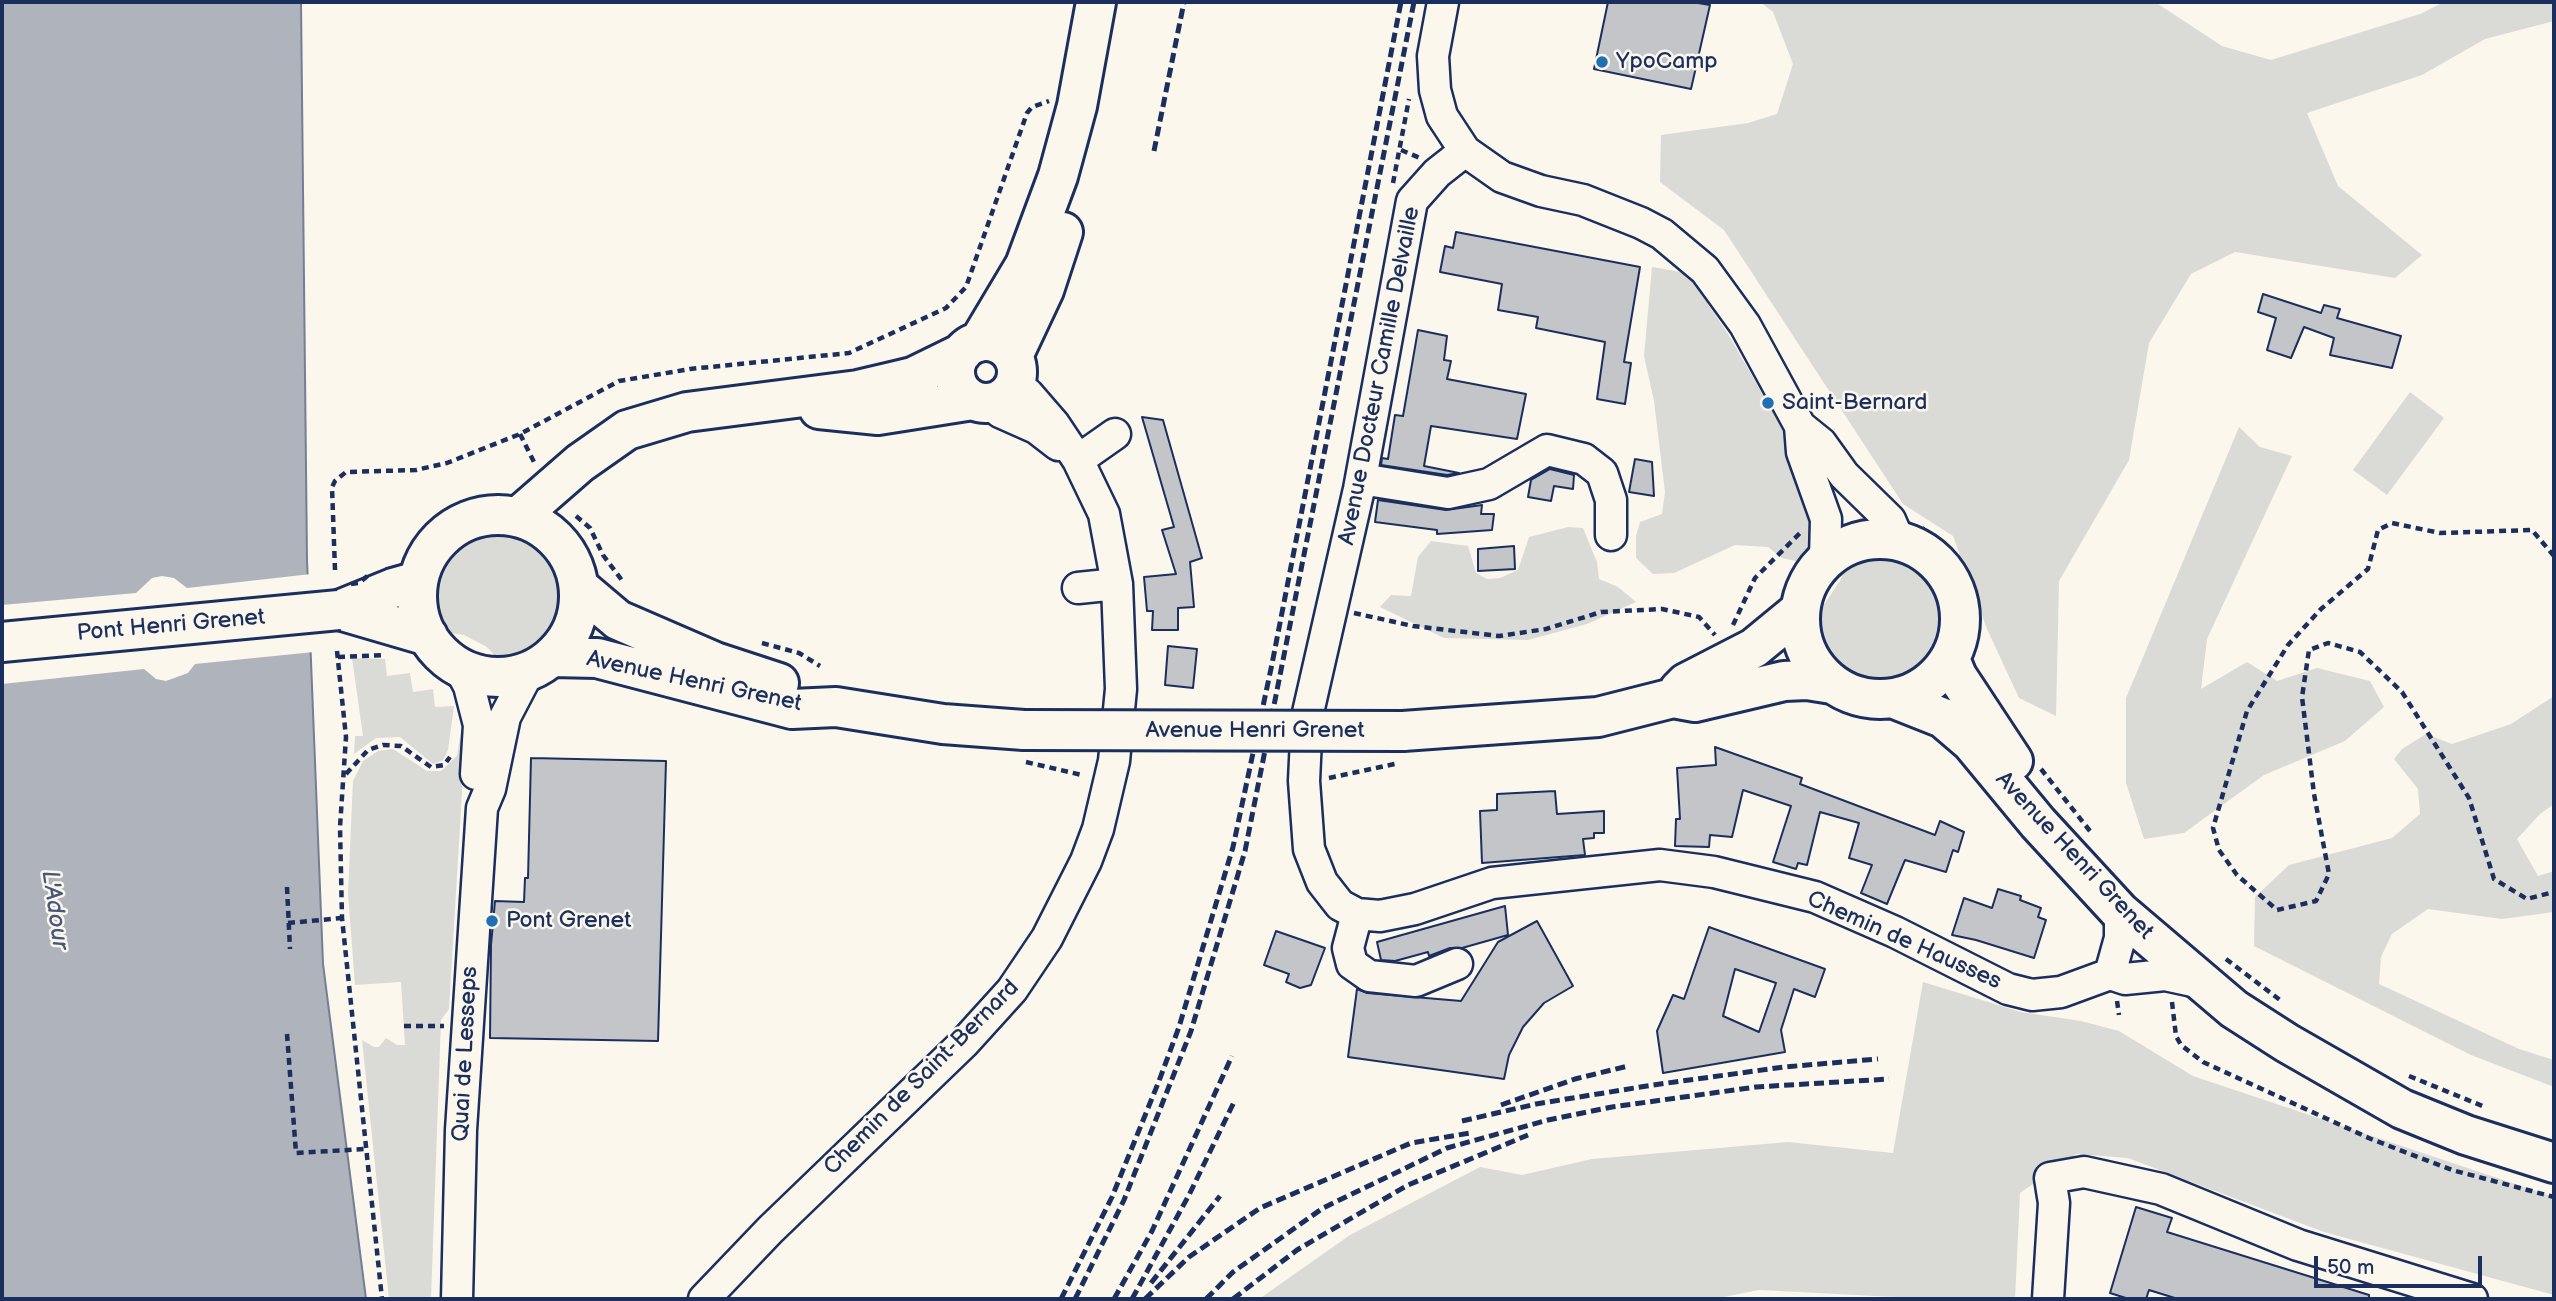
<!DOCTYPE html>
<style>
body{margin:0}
#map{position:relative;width:2556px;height:1301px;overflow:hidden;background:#fbf7ec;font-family:"Balsamiq Sans",sans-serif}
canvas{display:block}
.frame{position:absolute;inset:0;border:4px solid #1b2f5e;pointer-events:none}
.scale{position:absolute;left:2314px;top:1256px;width:168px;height:32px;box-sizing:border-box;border:4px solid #1b2f5e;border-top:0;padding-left:9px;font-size:21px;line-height:24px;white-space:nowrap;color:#1b2f5e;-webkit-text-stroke:5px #fbf7ec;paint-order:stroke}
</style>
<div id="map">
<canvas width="2556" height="1301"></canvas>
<div class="frame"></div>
<div class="scale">50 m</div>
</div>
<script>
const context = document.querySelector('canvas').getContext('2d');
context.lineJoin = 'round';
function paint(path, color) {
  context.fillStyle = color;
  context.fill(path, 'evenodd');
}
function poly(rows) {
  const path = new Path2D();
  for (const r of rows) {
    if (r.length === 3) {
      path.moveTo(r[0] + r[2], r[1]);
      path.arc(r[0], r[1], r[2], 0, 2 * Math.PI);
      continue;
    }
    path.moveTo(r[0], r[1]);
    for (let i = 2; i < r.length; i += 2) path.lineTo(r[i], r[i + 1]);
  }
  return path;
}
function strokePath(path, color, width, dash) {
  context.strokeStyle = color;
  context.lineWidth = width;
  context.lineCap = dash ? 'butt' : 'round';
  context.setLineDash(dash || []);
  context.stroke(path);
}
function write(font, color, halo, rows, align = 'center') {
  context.font = font + ' "Balsamiq Sans",sans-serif';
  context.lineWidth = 5;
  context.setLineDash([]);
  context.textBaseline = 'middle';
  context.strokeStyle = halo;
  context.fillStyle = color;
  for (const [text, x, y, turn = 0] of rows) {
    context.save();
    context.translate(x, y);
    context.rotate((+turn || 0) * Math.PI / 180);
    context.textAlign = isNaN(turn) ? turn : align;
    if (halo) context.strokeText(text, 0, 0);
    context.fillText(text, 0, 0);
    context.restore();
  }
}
const green = poly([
 [1760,2,2155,2,2222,46,2271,60,2420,14,2444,2,2554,2,2554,21,2485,39,2422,75,2307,113,2338,186,2422,255,2395,278,2235,252,2191,274,2149,343,2129,460,2059,581,2056,716,2019,698,1987,629,1953,536,1903,504,1724,230,1660,182,1661,135,1748,123,1777,114,1793,64,1773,12],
 [1652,267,1687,273,1728,334,1792,445,1816,513,1814,552,1804,563,1782,558,1768,547,1735,545,1674,573,1653,574,1636,558,1636,536,1640,522,1662,514,1665,492,1654,401,1644,356],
 [2410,392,2444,418,2387,495,2353,470],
 [2239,427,2260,447,2292,456,2207,639,2201,689,2247,662,2277,681,2317,668,2370,681,2384,707,2345,741,2264,775,2184,833,2144,839,2126,783,2126,698],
 [1568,527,1583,528,1597,562,1599,579,1618,587,1636,602,1587,624,1528,640,1444,638,1380,607,1391,595,1411,596,1418,557,1431,541,1468,546,1476,573,1487,579,1500,578,1518,570,1529,537],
 [501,531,520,535,537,545,551,560,559,579,561,598,556,620,544,639,526,652,498,659,487,647,464,635,445,632,436,614,433,591,438,572,447,555,462,541,480,533],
 [1890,552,1910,558,1927,571,1940,588,1947,610,1945,632,1938,652,1924,667,1906,679,1884,684,1864,681,1844,672,1828,656,1819,636,1816,617,1841,579,1844,563,1868,553],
 [352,658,385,659,387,676,410,673,413,692,433,689,435,707,454,706,448,750,443,760,433,764,400,737,376,738,354,754,355,736,363,736],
 [2554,696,2554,804,2540,814,2517,839,2538,876,2554,871,2554,912,2502,919,2428,909,2392,934,2381,957,2379,984,2519,1049,2554,1060,2554,1087,2471,1055,2254,946,2255,897,2289,865,2392,838,2420,814,2418,789,2394,759,2402,749,2426,734,2452,744,2511,724],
 [461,731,464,759,449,1009,441,1020,431,1299,389,1299,362,1040,374,1047,379,1047,386,1038,397,1045,405,1045,401,982,355,985,348,893,353,781,363,761,378,751,393,749,427,771,441,771,457,756],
 [1923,982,2021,1012,2081,1021,2119,1031,2193,1076,2554,1197,2554,1295,2324,1232,2128,1158,2076,1154,2020,1193,2015,1299,1933,1299,1759,1290,1714,1299,1259,1299,1350,1235,1480,1167,1522,1175,1592,1159,1788,1142,1893,1153]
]);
const water = poly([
 [2,2,301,2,307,560,323,964,366,1299,2,1299,2,2]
]);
const pier = poly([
 [311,574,314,652,195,664,188,673,166,681,156,679,144,669,2,684,2,605,136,593,152,578,162,576,174,578,187,588]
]);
const building = poly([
 [1608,2,1692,2,1710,5,1691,89,1594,69,1608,2],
 [1456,232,1640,267,1624,362,1631,363,1625,404,1597,399,1605,342,1536,328,1538,317,1498,310,1502,284,1440,272,1445,246,1453,248,1456,232],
 [2263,294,2321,313,2324,305,2340,309,2337,318,2401,336,2392,368,2330,355,2334,338,2304,327,2291,358,2267,350,2276,318,2258,312,2263,294],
 [1418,330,1447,336,1444,360,1451,361,1447,379,1526,394,1517,439,1431,426,1424,466,1459,473,1447,475,1381,465,1382,458,1388,459,1395,415,1403,416,1418,330],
 [1142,417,1163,420,1202,558,1190,562,1194,607,1178,608,1178,630,1152,630,1153,611,1147,611,1144,577,1176,574,1162,530,1174,527,1142,417],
 [1635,459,1652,462,1654,496,1629,492,1635,459],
 [1550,469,1574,475,1573,489,1554,486,1551,501,1528,497,1531,480,1550,469],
 [1378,500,1446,510,1482,505,1481,514,1494,514,1492,530,1437,534,1437,530,1375,522,1378,500],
 [1514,546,1515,569,1478,571,1478,549,1514,546],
 [1168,646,1197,649,1193,688,1165,685,1168,646],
 [1715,747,1802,778,1800,784,1935,835,1940,821,1964,832,1958,852,1953,850,1946,872,1905,860,1887,904,1861,893,1872,865,1849,858,1859,823,1820,812,1807,865,1798,863,1796,869,1773,862,1791,806,1743,790,1732,837,1710,835,1709,847,1675,846,1676,819,1680,819,1677,768,1716,765,1715,747],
 [531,758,666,761,658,1041,490,1038,491,945,495,901,524,902,525,878,528,878,531,758],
 [1555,791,1557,814,1604,811,1604,833,1594,833,1594,838,1583,839,1585,855,1482,863,1480,811,1497,810,1497,794,1555,791],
 [1998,889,2021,896,2020,900,2041,908,2038,917,2046,920,2034,958,1976,940,1952,935,1964,898,1992,908,1998,889],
 [1505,906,1508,935,1462,948,1450,948,1429,956,1428,952,1395,961,1381,960,1377,942,1505,906],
 [1537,921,1573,986,1544,1003,1523,1027,1509,1055,1504,1079,1348,1057,1357,989,1367,993,1461,1001,1498,942,1537,921],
 [1709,927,1825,969,1815,997,1794,989,1781,1030,1785,1052,1663,1073,1657,1031,1673,995,1684,999,1709,927],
 [1735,969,1776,983,1759,1032,1723,1016,1735,969],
 [1276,931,1325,948,1311,985,1300,988,1286,982,1289,974,1264,965,1276,931],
 [2136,1207,2172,1218,2167,1232,2369,1295,2369,1299,2178,1299,2149,1290,2146,1299,2129,1299,2110,1293,2136,1207]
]);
const path = poly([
 [1401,150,1420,158],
 [1393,183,1409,99],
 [520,434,535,464],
 [576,516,590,528,603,555,624,583],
 [1922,528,1954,555,1968,579,1975,603,1971,639],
 [2554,556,2532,530,2440,533,2392,523,2378,530,2368,569,2321,609,2288,645,2247,711,2213,828,2219,850,2237,875,2277,910,2316,901,2329,874,2314,794,2302,697,2309,650,2328,643,2360,652,2402,692,2469,798,2494,879,2527,899,2554,892],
 [335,570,332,487,335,481,346,472,416,470,447,463,520,434,619,381,690,369,849,353,946,308,966,287,1027,113,1032,107,1049,101],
 [1354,613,1413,626,1499,636,1546,629,1601,612,1662,609,1699,617,1715,635],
 [1733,625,1755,578,1801,532],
 [762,643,799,653,820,666],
 [337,651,346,737,340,827,342,918,382,1299],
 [338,657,384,655],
 [1026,762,1082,775],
 [2041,769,2090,831],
 [346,774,368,750,383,745,401,746,431,767,444,765,450,757],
 [1329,778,1399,763],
 [287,887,290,949],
 [288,923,342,918],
 [2226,959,2280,1000],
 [2117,1001,2119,1015],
 [2172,1002,2176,1036,2181,1045,2203,1062,2371,1139,2452,1170,2554,1197],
 [404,1026,444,1026],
 [287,1034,296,1153,365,1149],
 [2409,1076,2485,1107]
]);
const minor = poly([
 [1443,2,1433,56,1435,90,1442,116,1465,151,1502,177,1541,191,1583,200,1641,223,1662,234,1705,270,1745,325,1800,426,1821,443,1844,475,1890,520,1899,541],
 [1465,151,1437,173,1412,201,1359,489,1307,717,1304,781,1309,849,1322,882,1340,905,1357,914,1380,916,1415,909,1492,883,1660,865,1714,872,1815,897,1895,932,2008,989,2032,995,2061,992,2110,974,2125,979,2165,975,2202,983],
 [989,403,1000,412,1036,428,1058,445],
 [1800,426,1802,452,1826,519,1825,559],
 [1078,460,1115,434],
 [1361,479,1448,493,1489,484,1547,450,1584,459,1602,473,1611,500,1611,535],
 [1078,588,1117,584],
 [459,667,469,686,479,725,476,774],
 [1357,914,1348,948,1352,964,1369,976,1416,981,1457,964],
 [2110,974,2120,938,2120,912],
 [457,1299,461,1130,482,808,490,789,505,717,529,671],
 [704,1299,770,1230,964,1043,1012,990,1047,938,1086,861,1098,829,1114,761,1121,689,1117,584,1104,514,1078,460,1054,424,1028,394,1015,384],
 [2048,1299,2054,1203,2050,1178,2084,1172,2161,1189,2298,1245,2472,1299]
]);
const major = poly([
 [986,372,31],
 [979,342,1025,265,1058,176,1077,106,1096,2],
 [1013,356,1044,290,1063,232],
 [819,409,878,415,973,400],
 [498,596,81],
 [518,517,580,463,627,430,687,412,858,390,892,382,913,377,962,353],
 [1880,619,80],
 [579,587,618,620,715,662,779,683],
 [339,610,428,636],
 [339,610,393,588,418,581],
 [552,657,597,658,792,709,836,707,943,724,1024,730],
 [1950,659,1957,676,2013,761],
 [1679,690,1686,683,1754,648,1799,611],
 [1895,699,1943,718,1971,742,2038,823,2120,912,2234,1009,2287,1043,2402,1109,2466,1135,2554,1163],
 [1403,731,1598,717,1673,698,1695,702,1784,681,1807,680,1832,684]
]);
const rail = poly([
 [1154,151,1184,2],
 [1501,1105,1575,1079,1628,1066],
 [1462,1121,1536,1104,1653,1085,1784,1067,1878,1059],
 [1151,1283,1220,1196],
 [1061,1299,1112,1197,1159,1081,1179,1027,1233,847,1272,664,1401,2],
 [1075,1299,1124,1200,1191,1031,1245,851,1414,2],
 [1114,1299,1152,1231,1232,1056],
 [1132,1299,1189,1195,1235,1100],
 [1145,1299,1189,1257,1260,1208,1411,1143,1470,1133],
 [1206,1299,1233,1272,1323,1208,1447,1148,1548,1120,1612,1107,1756,1087,1889,1079],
 [1233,1299,1297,1250,1408,1185,1528,1135]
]);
const pathBridge = poly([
 [351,584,359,583,371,573]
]);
const majorBridge = poly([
 [2,642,339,610],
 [1024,730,1403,731]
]);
const markers = [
 [1602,62,7,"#1f6fb2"],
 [1768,403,7,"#1f6fb2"],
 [492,921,7,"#1f6fb2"]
];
const poiNames = [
 ["YpoCamp",1616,62],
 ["Saint-Bernard",1782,403],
 ["Pont Grenet",506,921]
];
const streetNames = [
 ["Avenue Docteur Camille Delvaille",1380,376,-79],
 ["Pont Henri Grenet",171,626,-5],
 ["Avenue Henri Grenet",694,682,12],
 ["Avenue Henri Grenet",1255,731],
 ["Avenue Henri Grenet",2074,856,47],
 ["Chemin de Hausses",1904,941,24],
 ["Quai de Lesseps",466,1054,-87],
 ["Chemin de Saint-Bernard",922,1078,-45]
];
const waterNames = [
 ["L'Adour",54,910,82]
];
paint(green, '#dadad7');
paint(water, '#afb3bb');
strokePath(water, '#747e96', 2);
paint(pier, '#fbf7ec');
paint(building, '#c3c5c9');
strokePath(building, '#1b2f5e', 2);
strokePath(minor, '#1b2f5e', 35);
strokePath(major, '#1b2f5e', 44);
strokePath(path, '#1b2f5e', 4.5, [7, 5]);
strokePath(minor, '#fbf7ec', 30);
strokePath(major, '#fbf7ec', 38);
strokePath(rail, '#1b2f5e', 5, [10, 5]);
strokePath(majorBridge, '#1b2f5e', 44, []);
strokePath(pathBridge, '#1b2f5e', 4.5, [7, 5]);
strokePath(majorBridge, '#fbf7ec', 38);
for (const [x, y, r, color] of markers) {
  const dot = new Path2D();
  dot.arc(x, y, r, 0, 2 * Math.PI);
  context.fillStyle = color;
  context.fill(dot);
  strokePath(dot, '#fbf7ec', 2.5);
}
write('23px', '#1b2f5e', '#fbf7ec', poiNames, 'left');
write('23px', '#1b2f5e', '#fbf7ec', streetNames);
write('italic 24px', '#47577a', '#fbf7ec', waterNames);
</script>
